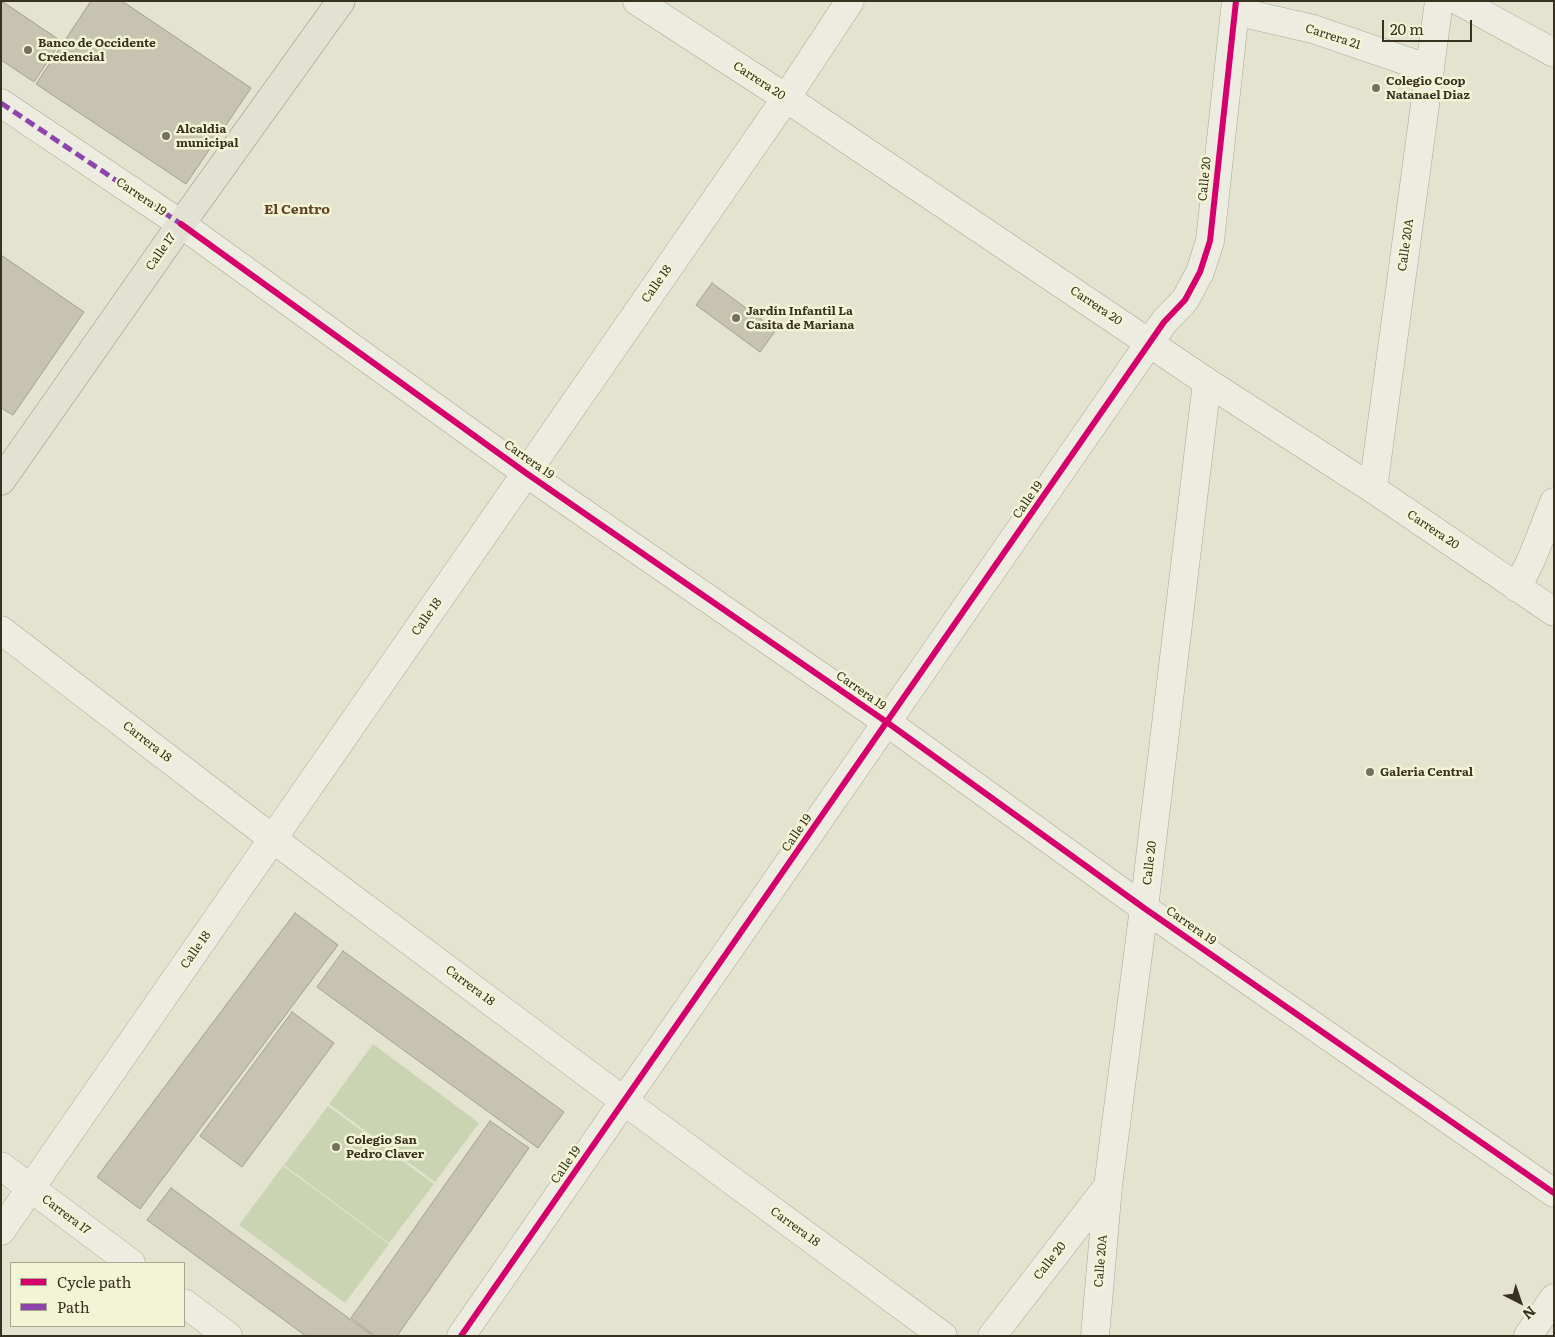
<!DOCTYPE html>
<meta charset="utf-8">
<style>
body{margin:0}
#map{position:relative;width:1555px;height:1337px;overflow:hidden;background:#e3e3cf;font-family:Literata,serif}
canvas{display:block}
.frame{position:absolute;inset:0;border:2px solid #373220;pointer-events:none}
.legend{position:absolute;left:10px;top:1262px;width:175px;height:65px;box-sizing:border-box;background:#f3f3d6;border:1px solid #a8a68d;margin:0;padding:6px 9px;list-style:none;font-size:15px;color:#373220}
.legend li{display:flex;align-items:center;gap:10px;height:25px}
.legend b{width:25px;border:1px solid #a8a68d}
.north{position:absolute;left:1495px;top:1277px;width:50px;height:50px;-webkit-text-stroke:4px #f3f3d6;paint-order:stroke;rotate:139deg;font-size:14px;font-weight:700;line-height:20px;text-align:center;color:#373220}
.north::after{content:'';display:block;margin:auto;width:18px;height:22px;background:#373220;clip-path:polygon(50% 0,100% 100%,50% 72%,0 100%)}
.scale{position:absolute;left:1382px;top:20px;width:90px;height:22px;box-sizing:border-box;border:2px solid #373220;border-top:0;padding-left:6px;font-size:15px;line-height:18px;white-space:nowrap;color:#373220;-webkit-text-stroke:4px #f3f3d6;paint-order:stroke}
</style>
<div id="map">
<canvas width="1555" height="1337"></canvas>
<div class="frame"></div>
<ul class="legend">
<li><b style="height:6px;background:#d6006c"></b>Cycle path</li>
<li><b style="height:6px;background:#8e44ad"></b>Path</li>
</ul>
<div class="north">N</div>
<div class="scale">20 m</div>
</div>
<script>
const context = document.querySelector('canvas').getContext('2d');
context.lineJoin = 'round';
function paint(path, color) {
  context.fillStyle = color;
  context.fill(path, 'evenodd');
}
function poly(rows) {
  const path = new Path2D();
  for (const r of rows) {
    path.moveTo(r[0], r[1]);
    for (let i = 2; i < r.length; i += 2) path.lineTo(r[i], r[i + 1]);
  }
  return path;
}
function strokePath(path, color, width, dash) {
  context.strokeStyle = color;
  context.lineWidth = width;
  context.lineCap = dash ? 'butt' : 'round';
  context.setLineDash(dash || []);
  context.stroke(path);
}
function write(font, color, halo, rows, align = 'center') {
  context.font = font + ' Literata,serif';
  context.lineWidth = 5;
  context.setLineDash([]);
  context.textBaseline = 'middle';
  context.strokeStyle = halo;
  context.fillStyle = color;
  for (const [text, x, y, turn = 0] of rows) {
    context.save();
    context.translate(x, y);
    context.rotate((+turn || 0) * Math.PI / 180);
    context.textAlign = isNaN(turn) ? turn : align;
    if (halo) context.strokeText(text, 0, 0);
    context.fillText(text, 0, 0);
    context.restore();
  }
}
const green = poly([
 [373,1044,479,1123,435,1182,329,1104],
 [328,1106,434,1184,389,1243,284,1165],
 [283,1166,389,1244,345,1303,239,1225]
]);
const building = poly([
 [91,1,122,1,251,88,186,184,36,84,91,1],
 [3,2,61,41,34,82,1,60,1,5,3,2],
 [1,255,84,312,13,415,1,408,1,255],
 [712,283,776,330,760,352,696,305,712,283],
 [295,913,338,945,140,1209,97,1177,295,913],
 [343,951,564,1112,538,1148,317,987,343,951],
 [292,1012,334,1043,242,1167,200,1136,292,1012],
 [490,1121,529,1148,397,1336,375,1336,351,1318,490,1121],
 [171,1188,373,1336,306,1336,147,1220,171,1188]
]);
const minor = poly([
 [637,1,786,98,1207,382,1373,489,1554,612],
 [1459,1,1554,53],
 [1235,11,1313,29,1430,69],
 [1,103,181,224,526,473,888,723,1144,908,1554,1193],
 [1373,489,1439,1],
 [1517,588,1532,558,1554,502],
 [1,630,273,839,624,1101,943,1336],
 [1,1166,131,1263],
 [1,1231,786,98,850,1],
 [184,1303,228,1336],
 [461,1336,1164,322,1185,300,1200,272,1210,241,1236,1],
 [992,1336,1108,1186],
 [1095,1336,1108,1186,1144,908,1207,382],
 [1528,1336,1554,1298]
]);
const major = poly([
 [1,481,181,224,341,1]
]);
const quiet = poly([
 [1,103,181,224]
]);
const cycleway = poly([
 [181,224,526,473,888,723,1144,908,1554,1193],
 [461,1336,1164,322,1185,300,1200,272,1210,241,1236,1]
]);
const markers = [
 [28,50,5,"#73705d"],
 [1376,88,5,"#73705d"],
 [166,136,5,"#73705d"],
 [736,318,5,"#73705d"],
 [1370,772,5,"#73705d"],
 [336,1147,5,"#73705d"]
];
const streetNames = [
 ["Carrera 21",1333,37,18],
 ["Carrera 20",759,81,33],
 ["Calle 20",1205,179,-84],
 ["Carrera 19",141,197,34],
 ["Calle 20A",1406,245,-82],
 ["Calle 17",161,252,-55],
 ["Calle 18",657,284,-55],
 ["Carrera 20",1096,306,34],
 ["Carrera 19",529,460,35],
 ["Calle 19",1028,500,-55],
 ["Carrera 20",1433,530,34],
 ["Calle 18",427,617,-55],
 ["Carrera 19",861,691,35],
 ["Carrera 18",147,742,38],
 ["Calle 19",797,833,-55],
 ["Calle 20",1150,863,-83],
 ["Carrera 19",1191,926,35],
 ["Calle 18",196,950,-55],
 ["Carrera 18",470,986,37],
 ["Calle 19",566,1165,-55],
 ["Carrera 17",66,1215,37],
 ["Carrera 18",795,1227,36],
 ["Calle 20",1050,1261,-52],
 ["Calle 20A",1101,1261,-85]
];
const poiNames = [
 ["Banco de Occidente",38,43],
 ["Credencial",38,57],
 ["Colegio Coop",1386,81],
 ["Natanael Diaz",1386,95],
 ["Alcaldia",176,129],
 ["municipal",176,143],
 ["Jardín Infantil La",746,311],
 ["Casita de Mariana",746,325],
 ["Galeria Central",1380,772],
 ["Colegio San",346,1140],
 ["Pedro Claver",346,1154]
];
const neighbourhoodNames = [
 ["El Centro",297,210]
];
paint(green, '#cad4b3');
paint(building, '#c6c3b0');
strokePath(building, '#a39f8f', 1);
strokePath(minor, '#a8a798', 29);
strokePath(major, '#8e8c7f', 29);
strokePath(minor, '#ecece0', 28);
strokePath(major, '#e2e2d2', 28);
strokePath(quiet, '#8e44ad', 5, [10, 5]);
strokePath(cycleway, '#d6006c', 6);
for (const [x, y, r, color] of markers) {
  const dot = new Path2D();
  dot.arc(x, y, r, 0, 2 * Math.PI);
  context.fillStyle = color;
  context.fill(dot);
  strokePath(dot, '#f3f3d6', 2);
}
write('12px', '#373220', '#f3f3d6', streetNames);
write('bold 12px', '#373220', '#f3f3d6', poiNames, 'left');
write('bold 14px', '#604223', '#f3f3d6', neighbourhoodNames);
</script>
